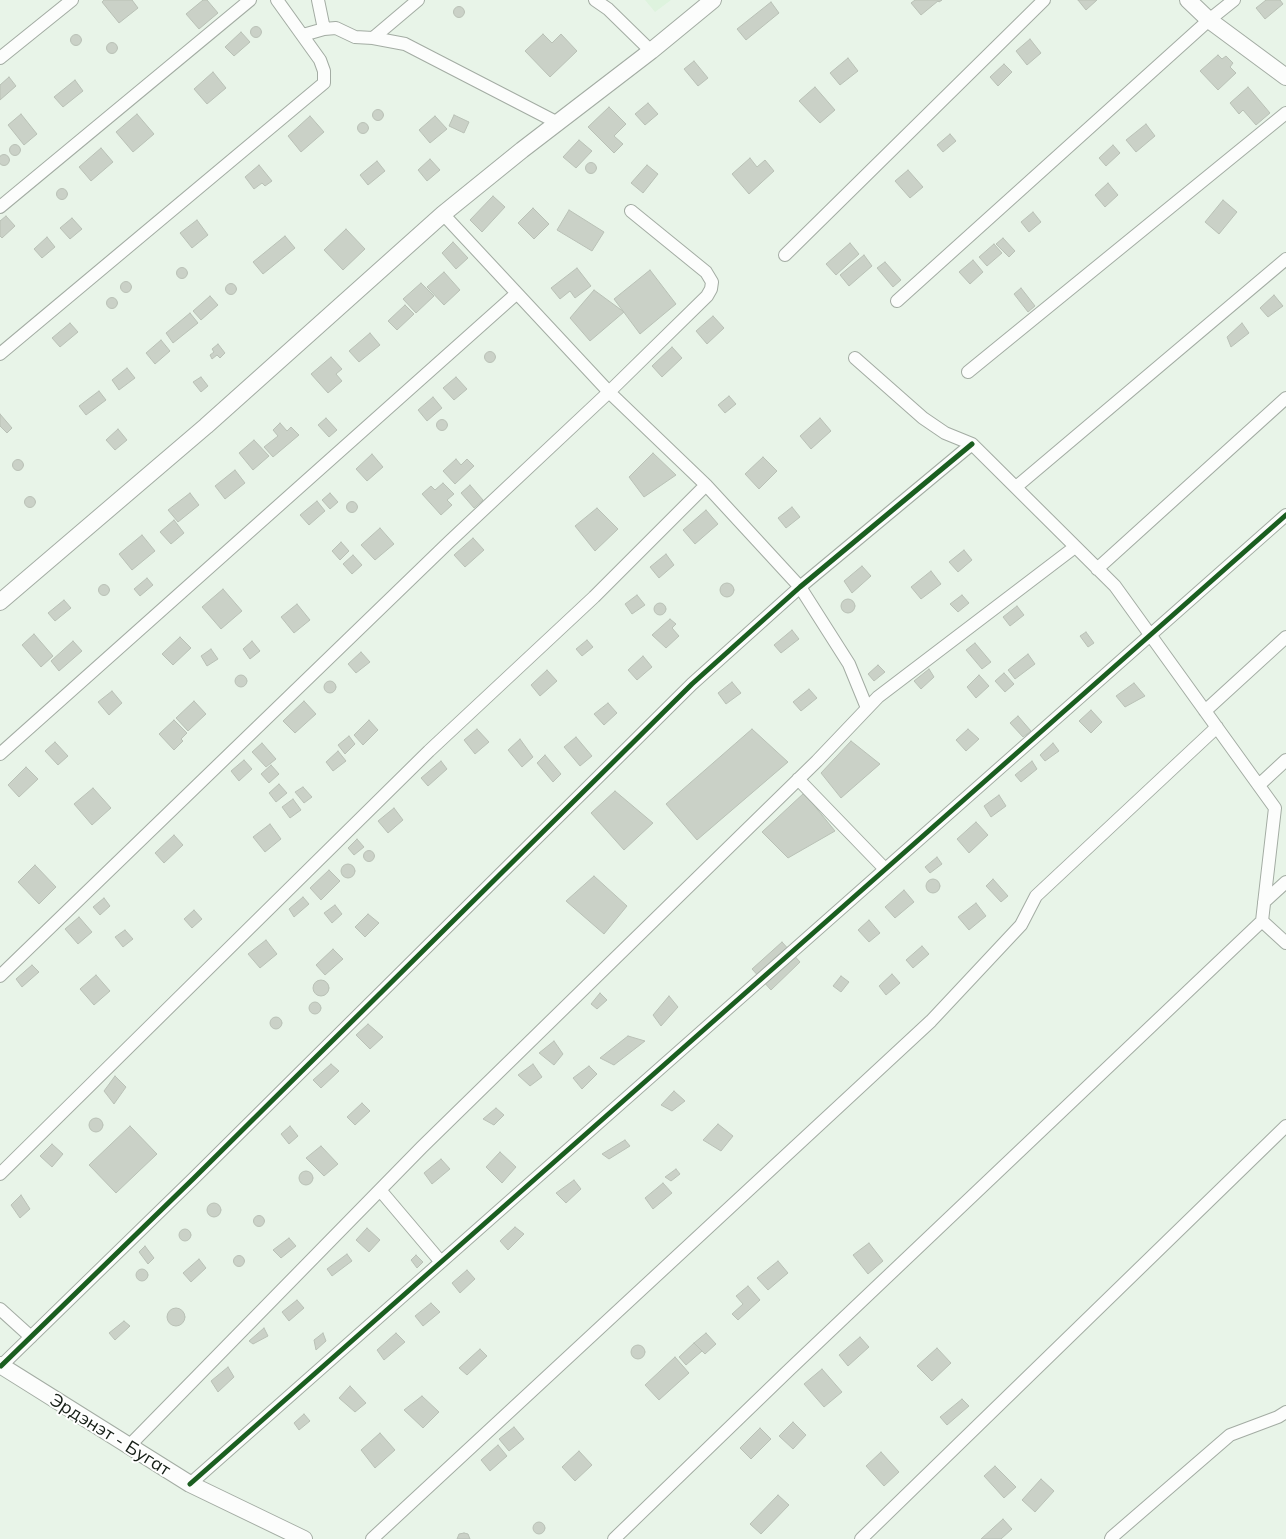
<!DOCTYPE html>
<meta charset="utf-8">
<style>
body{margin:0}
canvas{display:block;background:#e8f4e8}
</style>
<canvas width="1286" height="1539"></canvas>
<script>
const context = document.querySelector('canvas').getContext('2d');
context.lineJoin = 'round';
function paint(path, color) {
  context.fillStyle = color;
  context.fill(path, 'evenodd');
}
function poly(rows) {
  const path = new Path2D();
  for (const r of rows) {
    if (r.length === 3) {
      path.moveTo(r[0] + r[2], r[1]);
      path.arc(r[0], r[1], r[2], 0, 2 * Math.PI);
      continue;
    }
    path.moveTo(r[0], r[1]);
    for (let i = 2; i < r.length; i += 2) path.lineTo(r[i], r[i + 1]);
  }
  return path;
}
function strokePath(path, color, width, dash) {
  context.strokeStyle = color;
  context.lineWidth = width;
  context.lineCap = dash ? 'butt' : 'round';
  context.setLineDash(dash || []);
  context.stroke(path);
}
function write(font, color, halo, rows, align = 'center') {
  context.font = font + ' Mulish,sans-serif';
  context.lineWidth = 4;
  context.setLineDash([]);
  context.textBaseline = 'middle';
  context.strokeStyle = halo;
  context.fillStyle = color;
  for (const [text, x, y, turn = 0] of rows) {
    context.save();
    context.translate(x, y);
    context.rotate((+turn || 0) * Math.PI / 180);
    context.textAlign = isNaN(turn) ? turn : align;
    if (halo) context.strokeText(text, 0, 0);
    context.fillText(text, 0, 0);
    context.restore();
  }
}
const built = poly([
 [645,0,671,0,655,12]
]);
const building = poly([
 [104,0,132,0,138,8,119,23,102,2,104,0],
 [203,0,207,0,218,13,199,29,186,14,203,0],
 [915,0,942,0,939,2,938,1,921,15,911,3,915,0],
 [1078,0,1097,0,1086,10,1078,0],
 [1266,0,1280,0,1283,4,1265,19,1256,8,1266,0],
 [771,2,779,13,746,40,737,29,771,2],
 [459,12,5.5],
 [256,32,5.5],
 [241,32,250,42,234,56,225,47,241,32],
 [543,34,552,43,561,34,577,51,550,77,525,51,543,34],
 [76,40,5.5],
 [1030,39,1041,53,1027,65,1016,51,1030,39],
 [112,48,5.5],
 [1218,55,1222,59,1226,56,1233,63,1230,67,1236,73,1218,90,1200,71,1218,55],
 [848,58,858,71,840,85,830,73,848,58],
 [694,61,708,78,698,86,684,69,694,61],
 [1004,64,1012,72,998,86,990,77,1004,64],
 [213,72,226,88,207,104,194,89,213,72],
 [9,77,16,86,0,100,0,85,9,77],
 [75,80,83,91,63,107,54,97,75,80],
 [815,87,835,110,820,123,799,101,815,87],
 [1248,87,1270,113,1256,125,1243,110,1239,114,1230,103,1248,87],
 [648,103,658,114,645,125,635,114,648,103],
 [609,107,626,124,614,136,623,144,614,153,588,127,609,107],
 [378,115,5.5],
 [21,114,37,134,24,145,8,125,21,114],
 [137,114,154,134,133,152,116,132,137,114],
 [454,115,469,122,464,133,449,126,454,115],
 [310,116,324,132,301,152,288,136,310,116],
 [435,116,447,129,430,143,419,130,435,116],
 [363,128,5.5],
 [1146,124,1155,136,1136,152,1126,140,1146,124],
 [950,134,956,141,943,152,937,145,950,134],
 [579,140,592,151,576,168,563,157,579,140],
 [15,150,5.5],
 [1113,145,1120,153,1106,166,1099,158,1113,145],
 [101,148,113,162,91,181,79,167,101,148],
 [4,160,5.5],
 [750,158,757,167,765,160,774,171,749,194,732,174,750,158],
 [430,159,440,170,427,181,418,170,430,159],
 [377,161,385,171,368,185,360,175,377,161],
 [591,168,5.5],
 [259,165,272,181,265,186,262,183,254,189,245,177,259,165],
 [647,165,658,174,643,193,631,183,647,165],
 [908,170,923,187,910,198,895,181,908,170],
 [1108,183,1118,195,1105,207,1095,195,1108,183],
 [62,194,5.5],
 [493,196,505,207,482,232,470,220,493,196],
 [1223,200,1237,212,1219,234,1205,222,1223,200],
 [533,208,549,224,534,239,518,223,533,208],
 [569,210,604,232,592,251,557,230,569,210],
 [1033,212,1041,222,1029,232,1021,222,1033,212],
 [6,216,15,226,2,238,0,236,0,221,6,216],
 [72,218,82,229,70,239,60,228,72,218],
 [197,220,208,235,192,248,180,233,197,220],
 [346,229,365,249,343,270,324,250,346,229],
 [285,236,295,248,263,274,253,262,285,236],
 [47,237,55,247,42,258,34,249,47,237],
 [1003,238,1015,251,1009,257,996,244,1003,238],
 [453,242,468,258,456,269,442,253,453,242],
 [850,243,859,254,836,275,826,264,850,243],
 [994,244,1002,253,987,266,979,257,994,244],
 [864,255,872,266,849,286,840,275,864,255],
 [973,260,983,272,970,284,959,272,973,260],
 [885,262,901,280,893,287,877,268,885,262],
 [182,273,5.5],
 [577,268,591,286,575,298,570,291,560,299,551,288,577,268],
 [650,270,676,304,640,334,614,299,650,270],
 [444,272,460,290,444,305,427,287,444,272],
 [126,287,5.5],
 [421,283,434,296,416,313,403,299,421,283],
 [231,289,5.5],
 [1021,288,1035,306,1028,312,1014,294,1021,288],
 [594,290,624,312,590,341,570,318,594,290],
 [1274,295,1283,306,1268,317,1260,308,1274,295],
 [210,296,218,305,201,320,193,311,210,296],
 [112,303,5.5],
 [405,305,414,314,397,330,388,321,405,305],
 [190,313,198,323,173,343,166,333,190,313],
 [713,316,724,328,707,344,696,331,713,316],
 [70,323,78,332,60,347,52,338,70,323],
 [1242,323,1249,333,1231,347,1227,337,1242,323],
 [370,333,380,345,359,362,349,351,370,333],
 [161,340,170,351,155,364,146,353,161,340],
 [218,344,225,353,220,358,217,355,212,359,210,355,214,352,212,349,218,344],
 [672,347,682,358,662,377,652,366,672,347],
 [490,357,5.5],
 [331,357,342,369,336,374,342,381,328,393,311,374,331,357],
 [127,368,135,378,119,390,112,380,127,368],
 [201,377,208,386,201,392,193,382,201,377],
 [456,377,467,389,454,400,443,388,456,377],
 [99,391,106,400,86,415,79,406,99,391],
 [729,396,736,404,725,413,718,405,729,396],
 [433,397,442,408,427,421,418,410,433,397],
 [0,414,12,428,7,433,0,426,0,414],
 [326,418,337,430,329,437,318,425,326,418],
 [820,418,831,431,811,449,800,436,820,418],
 [442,425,5.5],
 [280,423,287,431,291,427,299,435,273,457,264,447,278,436,273,430,280,423],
 [118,429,127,440,115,450,106,440,118,429],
 [254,440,269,456,253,470,239,453,254,440],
 [653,453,676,475,644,497,629,477,653,453],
 [372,454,383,467,367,481,356,469,372,454],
 [763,457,777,471,759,489,745,474,763,457],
 [456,459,461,465,467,459,474,466,455,484,443,471,456,459],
 [18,465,5.5],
 [235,470,245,483,225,499,215,486,235,470],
 [443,483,454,494,447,500,452,505,441,515,422,494,431,486,435,490,443,483],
 [470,485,483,500,474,508,461,493,470,485],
 [190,493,199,505,178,522,168,510,190,493],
 [330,493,338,502,330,509,322,500,330,493],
 [30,502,5.5],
 [317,501,325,511,309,525,300,515,317,501],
 [352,507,5.5],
 [792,507,800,517,786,528,778,518,792,507],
 [597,508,618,529,595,551,575,526,597,508],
 [706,510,718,524,695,544,683,530,706,510],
 [174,520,184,533,171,544,160,532,174,520],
 [380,528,394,544,375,560,361,545,380,528],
 [142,535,155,551,132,570,119,554,142,535],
 [473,538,484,550,465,567,454,555,473,538],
 [341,542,349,551,340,560,332,551,341,542],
 [964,550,972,560,958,572,949,562,964,550],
 [666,554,674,565,659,578,650,567,666,554],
 [353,555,362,565,352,574,343,564,353,555],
 [862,566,871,576,852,593,844,581,862,566],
 [931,571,941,584,921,599,911,587,931,571],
 [147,578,153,585,140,596,134,589,147,578],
 [727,590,7],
 [104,590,5.5],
 [223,589,242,611,221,629,202,607,223,589],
 [637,595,645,605,632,614,625,604,637,595],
 [962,595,969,603,958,612,950,604,962,595],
 [848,606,7],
 [64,600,71,608,55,621,48,613,64,600],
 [660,609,6],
 [297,604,310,620,294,633,281,617,297,604],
 [1017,606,1024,615,1010,626,1003,617,1017,606],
 [670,619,676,624,672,628,679,636,666,648,652,635,670,619],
 [792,630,799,639,781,653,774,645,792,630],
 [1086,632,1094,643,1088,647,1080,636,1086,632],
 [34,634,53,656,41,667,22,645,34,634],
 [180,637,191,648,173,665,162,654,180,637],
 [587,640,593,647,582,656,576,649,587,640],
 [73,641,82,651,59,671,51,661,73,641],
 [252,641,260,651,250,659,243,649,252,641],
 [975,643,991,662,982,669,966,650,975,643],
 [211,649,218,659,207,666,201,656,211,649],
 [361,652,370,662,356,673,348,664,361,652],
 [1028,654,1035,664,1015,679,1008,670,1028,654],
 [643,656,652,667,637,680,628,670,643,656],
 [878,665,885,672,874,681,868,674,878,665],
 [929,669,934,677,921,689,914,681,929,669],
 [547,670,557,681,540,696,531,685,547,670],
 [1004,673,1014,684,1005,692,995,681,1004,673],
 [979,675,989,686,976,698,967,687,979,675],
 [241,681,6],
 [330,687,6],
 [732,682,741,693,726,704,718,693,732,682],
 [1134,683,1145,696,1125,707,1116,696,1134,683],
 [809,689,817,698,801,711,793,702,809,689],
 [112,691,122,703,109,715,98,702,112,691],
 [194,701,206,714,188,731,176,718,194,701],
 [304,701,316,714,295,733,283,721,304,701],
 [608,703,617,713,604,725,594,714,608,703],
 [1091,710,1102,722,1091,733,1079,721,1091,710],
 [1018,716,1031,731,1023,737,1010,723,1018,716],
 [174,720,187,733,181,739,183,741,174,750,159,734,174,720],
 [369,720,378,730,363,745,354,735,369,720],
 [477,729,489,742,475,754,464,740,477,729],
 [752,729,788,762,697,840,666,804,752,729],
 [968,729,979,739,966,751,956,740,968,729],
 [349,736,355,744,345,754,338,745,349,736],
 [576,737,592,756,580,766,564,747,576,737],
 [520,739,533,757,522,767,508,750,520,739],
 [851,741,880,764,841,798,821,773,851,741],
 [55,742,68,756,58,765,45,751,55,742],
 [262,743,276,759,266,767,252,752,262,743],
 [1053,743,1059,751,1045,761,1040,755,1053,743],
 [338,751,346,761,333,771,326,762,338,751],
 [545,755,561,774,553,782,537,763,545,755],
 [244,760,252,769,239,781,231,771,244,760],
 [441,761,447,769,428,786,421,778,441,761],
 [1032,761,1037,769,1021,782,1015,775,1032,761],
 [271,765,279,774,269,783,261,774,271,765],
 [26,767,38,779,19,797,8,785,26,767],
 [279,784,287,793,276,802,269,793,279,784],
 [303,787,312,797,304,803,295,792,303,787],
 [93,788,111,808,92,825,74,804,93,788],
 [615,791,653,823,624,850,591,813,615,791],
 [804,793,835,831,788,858,762,832,804,793],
 [999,795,1006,806,991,817,984,806,999,795],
 [293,799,301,810,290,818,282,807,293,799],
 [394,808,403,820,388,833,378,821,394,808],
 [976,822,988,835,969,853,957,839,976,822],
 [270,824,281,839,265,852,253,837,270,824],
 [174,835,183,845,164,863,155,853,174,835],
 [357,839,364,847,354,855,348,848,357,839],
 [369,856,5.5],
 [937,857,942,864,930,873,925,867,937,857],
 [348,871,7],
 [35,865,56,887,39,904,18,882,35,865],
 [329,870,340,881,321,900,310,888,329,870],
 [594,876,627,906,604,934,566,901,594,876],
 [993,879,1008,896,1001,902,986,886,993,879],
 [933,886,7],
 [904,890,914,902,895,918,885,907,904,890],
 [303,897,309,904,294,917,289,909,303,897],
 [104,898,110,906,100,915,93,907,104,898],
 [976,903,986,916,969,930,958,917,976,903],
 [335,905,342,914,332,923,324,913,335,905],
 [194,910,202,919,192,928,184,919,194,910],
 [368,914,379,923,365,937,355,927,368,914],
 [79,917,92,932,78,944,65,929,79,917],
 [869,920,880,933,869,942,858,930,869,920],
 [125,930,133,939,123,947,115,937,125,930],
 [266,940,277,954,260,968,248,954,266,940],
 [782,942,800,962,771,990,752,969,782,942],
 [922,946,929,954,913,968,906,960,922,946],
 [333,949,343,959,325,975,316,965,333,949],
 [32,965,39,972,22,987,16,979,32,965],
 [892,974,900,983,886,995,879,986,892,974],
 [96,975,110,991,94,1005,80,989,96,975],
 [841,976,849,982,841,992,833,986,841,976],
 [321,988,8],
 [600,993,607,1000,597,1009,591,1004,600,993],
 [669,996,678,1007,661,1026,653,1015,669,996],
 [315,1008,6],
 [276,1023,6],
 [368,1024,383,1037,370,1049,356,1035,368,1024],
 [628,1036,645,1041,614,1065,600,1058,628,1036],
 [554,1041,563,1054,554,1065,539,1053,554,1041],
 [331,1064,339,1071,321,1088,313,1080,331,1064],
 [533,1064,542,1077,530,1086,518,1075,533,1064],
 [589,1066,597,1074,582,1089,573,1078,589,1066],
 [115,1076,126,1087,114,1104,104,1091,115,1076],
 [674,1091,685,1101,672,1111,661,1105,674,1091],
 [362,1103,370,1111,355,1125,347,1117,362,1103],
 [496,1108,504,1115,494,1125,483,1119,496,1108],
 [96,1125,7],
 [718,1124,733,1136,721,1151,703,1140,718,1124],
 [130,1126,157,1154,116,1193,89,1165,130,1126],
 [290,1126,298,1136,289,1144,281,1134,290,1126],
 [625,1140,630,1146,609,1159,602,1154,625,1140],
 [52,1144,63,1154,52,1167,40,1156,52,1144],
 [321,1146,338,1164,324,1176,306,1158,321,1146],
 [500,1152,516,1167,502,1183,486,1167,500,1152],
 [441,1159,450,1169,432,1184,424,1173,441,1159],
 [676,1169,680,1174,671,1181,665,1177,676,1169],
 [306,1178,7],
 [574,1180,581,1189,566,1203,556,1193,574,1180],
 [663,1183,672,1193,653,1209,645,1198,663,1183],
 [21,1195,30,1209,20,1218,11,1205,21,1195],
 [214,1210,7],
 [259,1221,5.5],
 [515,1227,524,1234,508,1250,500,1241,515,1227],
 [367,1228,380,1240,369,1252,356,1240,367,1228],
 [185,1235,6],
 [289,1238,296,1246,281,1258,273,1250,289,1238],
 [869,1243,883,1261,868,1274,853,1255,869,1243],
 [145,1246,154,1258,148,1264,139,1252,145,1246],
 [347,1254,352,1261,332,1276,327,1269,347,1254],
 [416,1255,423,1262,417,1268,411,1260,416,1255],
 [239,1261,5.5],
 [199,1259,206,1268,191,1282,183,1273,199,1259],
 [778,1261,788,1273,768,1290,757,1278,778,1261],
 [142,1275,6],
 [467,1270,475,1279,460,1293,452,1283,467,1270],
 [748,1286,760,1300,738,1320,732,1314,743,1304,736,1296,748,1286],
 [297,1300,304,1308,289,1321,282,1312,297,1300],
 [431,1303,440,1312,423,1326,415,1316,431,1303],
 [176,1317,9],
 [124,1321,130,1326,115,1340,109,1333,124,1321],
 [264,1328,268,1336,253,1344,249,1341,264,1328],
 [323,1333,326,1341,316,1350,314,1340,323,1333],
 [396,1333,405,1342,384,1360,377,1350,396,1333],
 [706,1333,716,1344,705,1354,694,1343,706,1333],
 [860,1337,869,1347,848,1366,839,1355,860,1337],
 [694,1343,702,1351,686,1365,679,1357,694,1343],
 [638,1352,7],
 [937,1348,951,1363,932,1381,917,1366,937,1348],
 [480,1349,487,1356,467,1375,459,1368,480,1349],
 [675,1357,689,1373,659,1400,645,1385,675,1357],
 [228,1367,234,1377,218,1392,211,1381,228,1367],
 [822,1369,842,1392,824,1407,804,1384,822,1369],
 [350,1386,366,1403,355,1412,339,1398,350,1386],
 [422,1396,439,1412,423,1428,404,1410,422,1396],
 [962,1399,969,1406,947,1425,940,1417,962,1399],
 [304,1414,310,1421,299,1430,294,1423,304,1414],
 [793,1422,806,1435,793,1449,779,1436,793,1422],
 [514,1427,524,1439,509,1451,499,1439,514,1427],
 [760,1428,771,1439,751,1459,740,1448,760,1428],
 [380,1433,395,1450,375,1468,361,1450,380,1433],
 [498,1445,507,1456,490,1471,481,1460,498,1445],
 [579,1451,592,1465,575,1481,562,1467,579,1451],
 [881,1452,899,1472,884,1486,866,1466,881,1452],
 [995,1466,1016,1487,1004,1498,984,1476,995,1466],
 [1041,1479,1054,1491,1035,1512,1022,1500,1041,1479],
 [778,1495,789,1505,761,1534,750,1524,778,1495],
 [1003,1519,1012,1529,1001,1539,981,1539,1003,1519],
 [539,1528,6],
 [464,1533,468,1534,470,1539,457,1539,459,1534,464,1533]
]);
const minor = poly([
 [318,0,324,29],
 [595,0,608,9,651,51],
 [303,35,324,29,336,28,355,37,373,38,405,44,558,123],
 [373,38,418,0],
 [0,58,72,0],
 [0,207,250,0],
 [443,214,609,392,706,485,800,587,849,664,867,708],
 [785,255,1044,0],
 [897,301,1209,20,1234,0],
 [0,354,324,83,324,71,320,60,277,0],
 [855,358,923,418,945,433,972,444,1115,586,1275,808,1262,921,1286,943],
 [968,372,1286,113],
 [1016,487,1286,259],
 [1097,569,1286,398],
 [1205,711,1286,637],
 [0,754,516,294],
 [798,779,885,869],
 [1259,785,1286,760],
 [1264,902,1286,882],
 [0,976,449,542,609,392,707,296,711,289,712,282,706,272,631,211],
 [0,1174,429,751,594,597,706,485],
 [380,1190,441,1262],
 [0,1309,31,1337],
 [1,1366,193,1179,692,684,800,587,972,444],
 [128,1447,422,1147,817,761,878,697,1075,547],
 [190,1484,1286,515],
 [372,1539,931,1021,1021,925,1036,896,1217,727],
 [614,1539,790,1369,1262,921],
 [861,1539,1286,1126],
 [1111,1539,1112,1537,1230,1435,1278,1417,1286,1412]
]);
const tertiary = poly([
 [1188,0,1209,20,1286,77],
 [0,602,206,426,443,214,522,150,651,51,713,0],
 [0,1365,190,1484,304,1539]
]);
const cycleway = poly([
 [1,1366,193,1179,692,684,800,587,972,444],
 [190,1484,1286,515]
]);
const streetNames = [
 ["Эрдэнэт - Бугат",110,1435,32]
];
paint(built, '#def3de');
paint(building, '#cad1c7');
strokePath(building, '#b9c1b6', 1);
strokePath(minor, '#a3aca3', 14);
strokePath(tertiary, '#a3aca3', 18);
strokePath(minor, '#fcfdfc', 12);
strokePath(tertiary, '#fcfdfc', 16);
strokePath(cycleway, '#1b5e20', 5);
write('18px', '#141d15', '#fff', streetNames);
</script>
